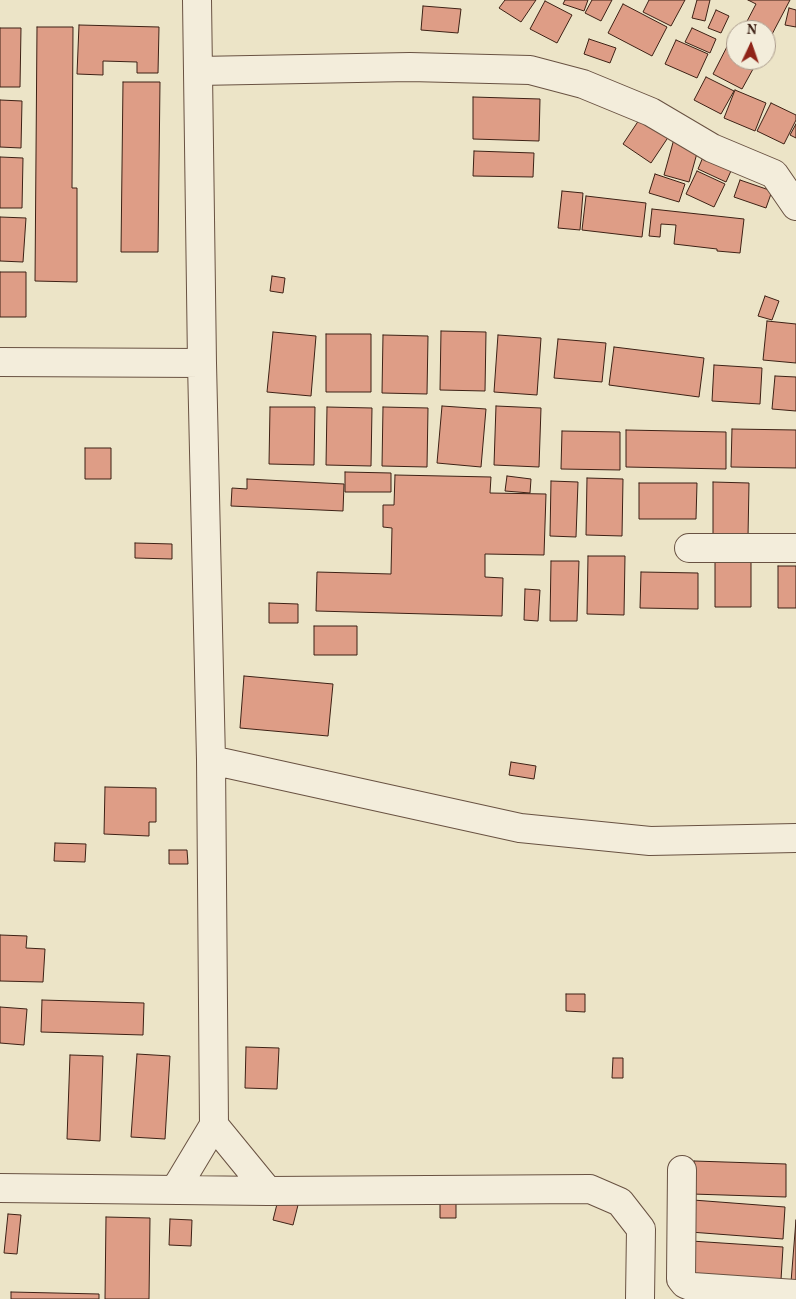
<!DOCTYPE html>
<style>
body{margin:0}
#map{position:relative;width:796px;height:1299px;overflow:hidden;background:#ece4c7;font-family:Vollkorn,serif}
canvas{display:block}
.north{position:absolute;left:726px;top:20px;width:50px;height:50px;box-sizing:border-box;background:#f3eddb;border:1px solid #aa9b8c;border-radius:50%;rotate:3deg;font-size:14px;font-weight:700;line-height:20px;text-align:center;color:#3d2115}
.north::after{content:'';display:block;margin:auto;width:18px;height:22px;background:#8f2418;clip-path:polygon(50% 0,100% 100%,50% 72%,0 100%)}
</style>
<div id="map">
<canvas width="796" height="1299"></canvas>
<div class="north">N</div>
</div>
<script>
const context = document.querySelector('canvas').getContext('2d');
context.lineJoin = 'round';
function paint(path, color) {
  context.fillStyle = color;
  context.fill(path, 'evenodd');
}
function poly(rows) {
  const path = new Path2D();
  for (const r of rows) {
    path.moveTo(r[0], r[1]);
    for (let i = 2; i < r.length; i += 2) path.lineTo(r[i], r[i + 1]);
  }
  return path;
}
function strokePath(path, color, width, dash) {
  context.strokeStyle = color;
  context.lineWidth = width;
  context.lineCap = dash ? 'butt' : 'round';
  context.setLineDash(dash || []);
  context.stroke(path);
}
const building = poly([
 [505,0,536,0,521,22,499,8,505,0],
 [565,0,588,0,584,11,563,4,565,0],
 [592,0,612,0,601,21,585,13,592,0],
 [649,0,685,0,671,26,643,12,649,0],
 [697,0,710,0,705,21,692,18,697,0],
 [748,0,790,0,769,40,766,39,766,30,750,30,744,27,756,4,748,0],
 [545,1,572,15,557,43,530,29,545,1],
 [623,4,667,27,652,56,608,33,623,4],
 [423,6,461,9,458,33,421,30,423,6],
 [789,8,796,10,796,27,785,25,789,8],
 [716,10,729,16,721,33,708,28,716,10],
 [79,25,159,27,158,73,137,73,137,62,103,61,103,75,77,74,79,25],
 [37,27,73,27,72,188,77,188,77,282,35,281,37,27],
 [0,28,21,28,20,87,0,87,0,28],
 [692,28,716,39,710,53,685,42,692,28],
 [733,35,736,37,736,60,758,60,742,89,713,74,733,35],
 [589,39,616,48,610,63,584,54,589,39],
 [676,40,708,54,697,78,665,64,676,40],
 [706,77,734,91,721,114,694,100,706,77],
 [123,82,160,82,158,252,121,252,123,82],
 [735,90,766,103,755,131,724,118,735,90],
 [473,97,540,99,539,141,473,139,473,97],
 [0,100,22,101,21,148,0,147,0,100],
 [771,103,796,115,796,120,784,144,757,131,771,103],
 [643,114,671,133,651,163,623,144,643,114],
 [796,124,796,138,790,135,796,124],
 [674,139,699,146,689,182,664,175,674,139],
 [706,150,735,162,726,182,698,169,706,150],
 [474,151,534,153,533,177,473,176,474,151],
 [0,157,23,158,22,208,0,208,0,157],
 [697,171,725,184,714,207,686,194,697,171],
 [655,174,685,184,679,202,649,193,655,174],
 [740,180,772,191,766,208,734,197,740,180],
 [562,191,583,193,580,230,558,228,562,191],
 [586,196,646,203,642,237,582,230,586,196],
 [652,209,744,219,740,253,717,251,717,249,674,244,676,225,661,224,660,237,649,236,652,209],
 [0,217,26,218,23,262,0,261,0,217],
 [0,272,26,272,26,317,0,317,0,272],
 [272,276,285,278,283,293,270,291,272,276],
 [765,296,779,301,772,320,758,316,765,296],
 [767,321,796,324,796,363,763,360,767,321],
 [441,331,486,332,485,391,440,390,441,331],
 [273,332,316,336,311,396,267,392,273,332],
 [326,334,371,334,371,392,326,392,326,334],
 [383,335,428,336,427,394,382,393,383,335],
 [498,335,541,338,537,395,494,392,498,335],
 [558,339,606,343,602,382,554,378,558,339],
 [614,347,704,358,699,397,609,385,614,347],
 [714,365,762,368,760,404,712,401,714,365],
 [775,376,796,377,796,411,772,409,775,376],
 [442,406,486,409,481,467,437,463,442,406],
 [496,406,541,408,539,467,494,465,496,406],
 [270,407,315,407,314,465,269,464,270,407],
 [327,407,372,408,371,466,326,465,327,407],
 [383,407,428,408,427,467,382,466,383,407],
 [732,429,796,430,796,468,731,467,732,429],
 [626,430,726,432,726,469,626,467,626,430],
 [562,431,620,432,620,470,561,469,562,431],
 [85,448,111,448,111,479,85,479,85,448],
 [345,472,391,473,391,492,345,492,345,472],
 [395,475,491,477,490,493,546,494,544,555,485,554,485,577,503,578,502,616,316,611,317,572,391,574,392,528,383,527,383,505,394,505,395,475],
 [507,476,531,479,530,493,505,491,507,476],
 [587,478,623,479,622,536,586,535,587,478],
 [247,479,344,484,343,511,231,506,232,488,247,489,247,479],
 [551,481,578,482,576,537,550,536,551,481],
 [713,482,749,483,748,537,713,537,713,482],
 [639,483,697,483,696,519,639,519,639,483],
 [135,543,172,544,172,559,135,558,135,543],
 [715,553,751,554,751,607,715,607,715,553],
 [588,556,625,556,624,615,587,614,588,556],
 [551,561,579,561,577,621,550,621,551,561],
 [778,566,796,566,796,608,778,608,778,566],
 [641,572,698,573,698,609,640,608,641,572],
 [525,589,540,590,538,621,524,620,525,589],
 [269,603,298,604,298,623,269,623,269,603],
 [314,626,357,626,357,655,314,655,314,626],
 [244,676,333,684,328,736,240,728,244,676],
 [511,762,536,766,534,779,509,775,511,762],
 [105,787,156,788,156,822,149,822,149,836,104,834,105,787],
 [55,843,86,844,85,862,54,861,55,843],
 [169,850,187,850,188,864,169,864,169,850],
 [0,935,27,936,26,948,45,949,43,982,0,981,0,935],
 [566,994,585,994,585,1012,566,1011,566,994],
 [42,1000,144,1003,143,1035,41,1032,42,1000],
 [0,1007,27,1009,24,1045,0,1043,0,1007],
 [246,1047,279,1048,277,1089,245,1088,246,1047],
 [137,1054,170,1056,165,1139,131,1137,137,1054],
 [70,1055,103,1056,100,1141,67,1139,70,1055],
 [613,1058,623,1058,623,1078,612,1078,613,1058],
 [694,1161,786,1164,786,1197,692,1194,694,1161],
 [278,1200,298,1205,293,1225,273,1220,278,1200],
 [693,1200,785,1207,783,1239,690,1232,693,1200],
 [440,1202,456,1202,456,1218,440,1218,440,1202],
 [8,1214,21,1215,17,1254,4,1253,8,1214],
 [106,1217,150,1218,149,1299,105,1299,106,1217],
 [170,1219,192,1220,191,1246,169,1245,170,1219],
 [796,1220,796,1282,791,1282,796,1220],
 [691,1241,783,1247,781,1280,689,1274,691,1241],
 [11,1292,99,1294,99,1299,11,1299,11,1292]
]);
const minor = poly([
 [198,71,410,67,530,70,583,84,651,112,712,148,774,174,796,206],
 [0,362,202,363],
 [689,548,796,548],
 [211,760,520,828,650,841,796,838],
 [214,1125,268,1191],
 [682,1170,681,1279,685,1284,693,1287,796,1294],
 [0,1188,268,1191,590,1189,620,1202,641,1229,640,1299],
 [175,1190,214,1125,211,760,202,363,197,0]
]);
paint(building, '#de9d86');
strokePath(building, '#3d2115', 1);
strokePath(minor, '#695242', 30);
strokePath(minor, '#f3eddb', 28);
</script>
